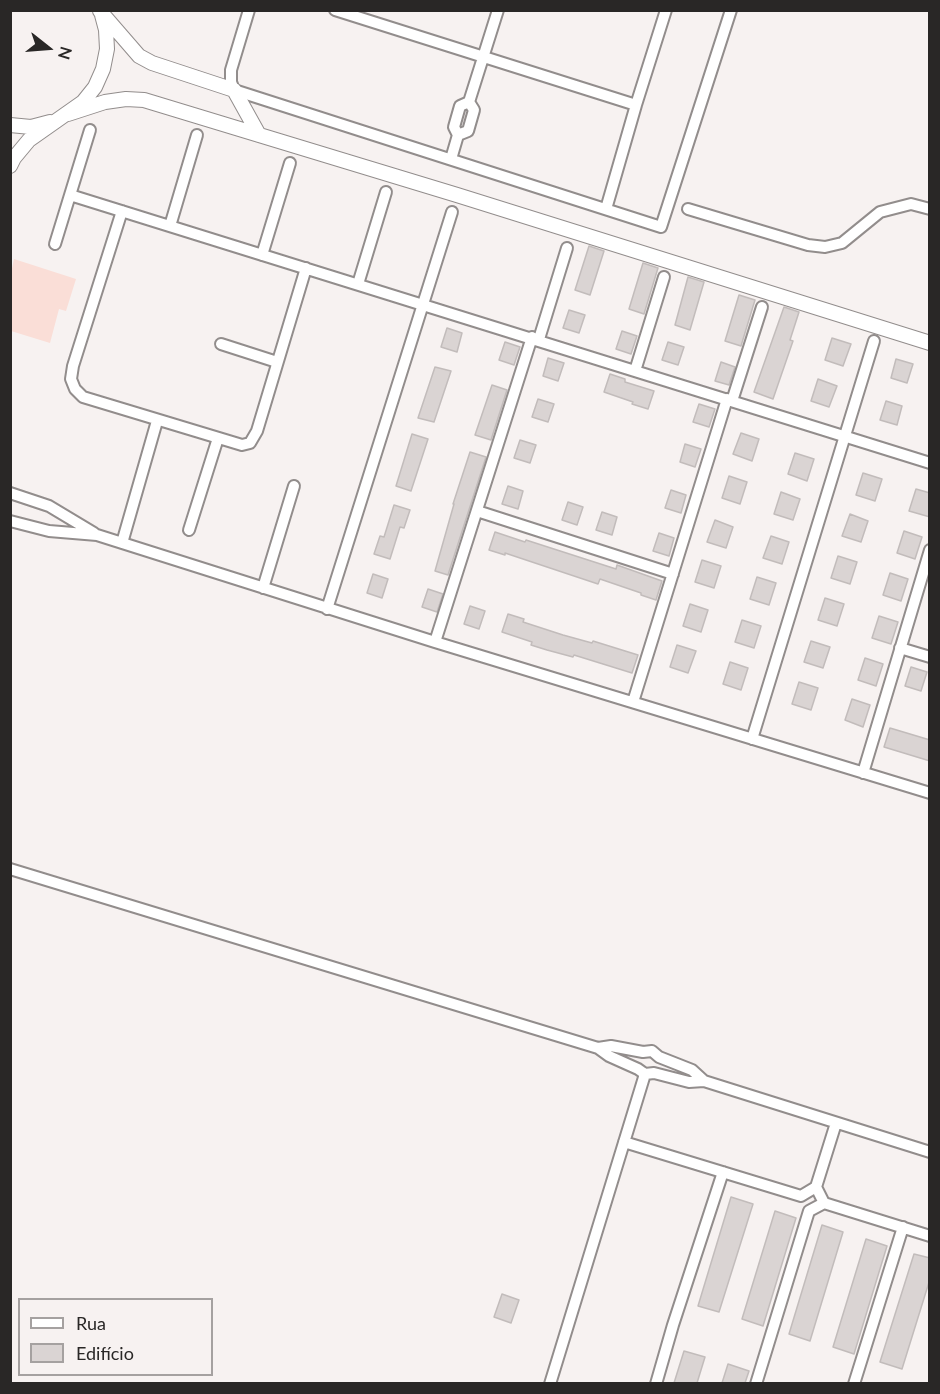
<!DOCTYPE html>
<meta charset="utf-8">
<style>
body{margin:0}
#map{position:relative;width:940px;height:1394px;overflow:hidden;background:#f7f2f1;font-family:Lato,sans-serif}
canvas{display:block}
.frame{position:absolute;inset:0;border:12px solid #292726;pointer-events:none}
.legend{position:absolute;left:18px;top:1298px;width:195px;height:78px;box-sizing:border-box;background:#f7f2f1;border:2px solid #a5a1a0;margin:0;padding:8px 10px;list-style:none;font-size:18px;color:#292726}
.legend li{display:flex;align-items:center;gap:12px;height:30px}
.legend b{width:30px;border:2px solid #a5a1a0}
.north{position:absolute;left:18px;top:18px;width:60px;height:60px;-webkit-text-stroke:4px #f7f2f1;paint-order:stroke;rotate:107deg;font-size:16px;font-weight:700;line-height:24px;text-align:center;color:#292726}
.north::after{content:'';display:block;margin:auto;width:21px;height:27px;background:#292726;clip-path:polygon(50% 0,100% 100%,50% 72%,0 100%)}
</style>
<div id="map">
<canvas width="940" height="1394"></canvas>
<div class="frame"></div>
<ul class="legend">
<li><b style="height:8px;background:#fff"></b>Rua</li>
<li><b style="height:16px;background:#dad4d3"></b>Edifício</li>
</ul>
<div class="north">N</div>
</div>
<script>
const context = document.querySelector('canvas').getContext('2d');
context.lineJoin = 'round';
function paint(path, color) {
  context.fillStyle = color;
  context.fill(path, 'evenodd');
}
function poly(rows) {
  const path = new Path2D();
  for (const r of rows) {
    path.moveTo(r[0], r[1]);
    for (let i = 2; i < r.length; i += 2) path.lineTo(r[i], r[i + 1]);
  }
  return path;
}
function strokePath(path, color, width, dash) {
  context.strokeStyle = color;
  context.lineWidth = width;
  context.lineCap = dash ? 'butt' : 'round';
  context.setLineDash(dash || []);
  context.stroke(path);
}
const green = poly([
 [14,259,76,279,66,311,59,309,50,343,11,331,11,273]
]);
const building = poly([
 [589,246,604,251,590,295,575,290,589,246],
 [643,263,658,268,644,314,629,309,643,263],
 [688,277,704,282,690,330,675,325,688,277],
 [739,295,755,300,741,346,725,341,739,295],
 [784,307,799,312,790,340,793,341,773,399,754,392,784,307],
 [569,310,585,315,579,333,563,328,569,310],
 [447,328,462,333,457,352,441,347,447,328],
 [622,331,637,336,631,354,616,349,622,331],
 [832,338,851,344,843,366,825,360,832,338],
 [505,342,520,347,514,365,499,360,505,342],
 [668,342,684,347,678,365,662,360,668,342],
 [548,358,564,363,558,381,543,376,548,358],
 [896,359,913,364,907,383,891,378,896,359],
 [721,362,735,367,729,385,715,381,721,362],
 [435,367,451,371,434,422,418,418,435,367],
 [610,374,625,379,625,382,654,391,648,409,632,404,633,402,604,392,610,374],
 [818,379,837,386,829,407,811,401,818,379],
 [492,385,507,390,491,440,475,435,492,385],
 [538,399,554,404,548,422,532,417,538,399],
 [886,401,902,406,897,425,880,420,886,401],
 [699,404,715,409,709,427,693,422,699,404],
 [741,433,759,439,752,461,733,454,741,433],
 [412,434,428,439,411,491,396,486,412,434],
 [520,440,536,445,530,463,514,458,520,440],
 [685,444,701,449,695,467,680,462,685,444],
 [470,452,486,457,448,575,435,571,454,504,453,504,470,452],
 [795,453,814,459,807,481,788,474,795,453],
 [863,473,882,479,875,501,856,495,863,473],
 [729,476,747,482,740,504,722,498,729,476],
 [508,486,523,491,518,509,502,504,508,486],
 [916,489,930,493,930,517,909,511,916,489],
 [671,490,686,495,681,513,665,508,671,490],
 [781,492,800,499,793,520,774,514,781,492],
 [568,502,583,507,577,525,562,520,568,502],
 [394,505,410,510,404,528,400,527,390,559,374,554,380,536,384,537,394,505],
 [602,512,617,517,612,535,596,530,602,512],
 [850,514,868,521,861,542,842,536,850,514],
 [715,520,733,527,726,548,707,542,715,520],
 [904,531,922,537,915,559,897,553,904,531],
 [495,532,525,542,526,540,616,569,617,565,662,581,656,600,641,595,641,593,600,579,598,584,505,553,505,555,489,550,495,532],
 [659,533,674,538,669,556,653,551,659,533],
 [771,536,789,542,782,564,763,558,771,536],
 [838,556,857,562,850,584,831,578,838,556],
 [702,560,721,566,714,588,695,582,702,560],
 [890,573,908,579,901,601,883,595,890,573],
 [373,574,388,579,382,598,367,593,373,574],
 [757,577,776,583,769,605,750,599,757,577],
 [428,589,443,594,437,612,422,607,428,589],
 [825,598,844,604,837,626,818,620,825,598],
 [690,604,708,610,701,632,683,626,690,604],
 [470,606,485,611,479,629,464,624,470,606],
 [508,614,524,619,523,622,563,635,592,643,593,641,638,655,632,673,574,655,573,657,547,650,531,645,532,642,502,632,508,614],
 [879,616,898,622,891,644,872,638,879,616],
 [742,620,761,626,754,648,735,642,742,620],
 [811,641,830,647,823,668,804,662,811,641],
 [677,645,696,651,688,673,670,667,677,645],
 [865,658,883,664,876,686,858,680,865,658],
 [730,662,748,668,741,690,723,684,730,662],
 [911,667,927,672,921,691,905,686,911,667],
 [799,682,818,688,811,710,792,704,799,682],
 [852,699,870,705,863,727,845,720,852,699],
 [890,728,930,740,930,761,884,747,890,728],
 [731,1197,753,1204,719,1312,698,1306,731,1197],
 [775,1211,796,1218,763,1326,742,1319,775,1211],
 [822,1225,843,1232,810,1341,789,1334,822,1225],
 [866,1239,887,1246,854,1354,833,1347,866,1239],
 [914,1254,930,1258,930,1279,902,1369,880,1362,914,1254],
 [502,1294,519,1300,511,1323,494,1317,502,1294],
 [684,1351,705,1357,697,1383,674,1383,684,1351],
 [728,1364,749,1371,745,1383,722,1383,728,1364]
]);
const minor = poly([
 [249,10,231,70,231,82,234,90,661,227,731,10],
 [335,10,636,105],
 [458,135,468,131,474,110,469,102],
 [451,159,458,135,454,127,460,106,469,102,498,10],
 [70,195,930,463],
 [606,209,636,105,666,10],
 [688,209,808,245,825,247,842,243,880,212,911,204,930,209],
 [122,211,73,366,71,379,75,389,83,397,242,445,250,443,257,431,306,268],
 [170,226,197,135],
 [55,244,90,130],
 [262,255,290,163],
 [358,284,386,192],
 [539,339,567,248],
 [221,344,277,362],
 [635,371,664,277],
 [732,401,762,307],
 [10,493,49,506,94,533],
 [477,511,673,574],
 [10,521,49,531,97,535,435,642,930,793],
 [189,530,218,438],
 [122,543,157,421],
 [263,588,294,486],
 [327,609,452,212],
 [435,642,532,337],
 [900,648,930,657],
 [633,702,727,399],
 [752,739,874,341],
 [863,773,930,550],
 [10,869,598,1048,609,1056,638,1069,645,1074,654,1073,689,1082,704,1081,930,1152],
 [598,1048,611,1046,643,1052,652,1051,659,1057,692,1070,704,1081],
 [624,1142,801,1196,816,1187],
 [824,1203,816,1187,836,1123],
 [550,1384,645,1074],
 [656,1384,673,1325,723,1172],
 [756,1384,809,1211,824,1203,930,1236],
 [854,1384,903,1227]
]);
const tertiary = poly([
 [100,11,139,56,152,63,234,90,259,135],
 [68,114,105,102,126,99,144,100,457,195,930,343],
 [10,125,31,127,50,122],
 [10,166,14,158,29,140,83,102,95,87,103,69,107,49,106,30,102,15]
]);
paint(green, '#faded7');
paint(building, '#dad4d3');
strokePath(building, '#c2bcbb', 1.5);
strokePath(minor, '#928d8c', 14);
strokePath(tertiary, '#928d8c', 16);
strokePath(minor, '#fff', 10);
strokePath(tertiary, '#fff', 14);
</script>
